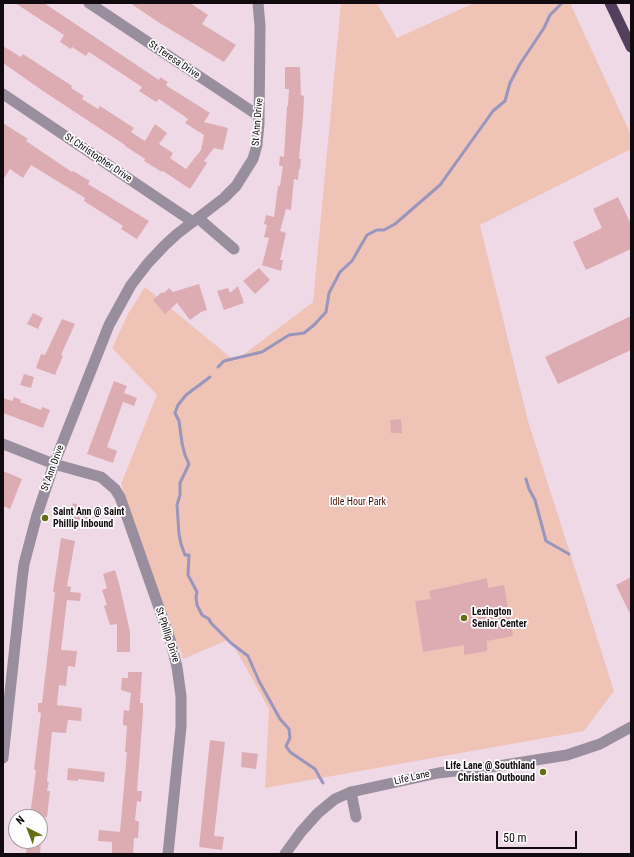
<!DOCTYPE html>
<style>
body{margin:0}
#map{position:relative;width:634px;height:857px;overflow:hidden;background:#f0d9e6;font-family:"Roboto Condensed",sans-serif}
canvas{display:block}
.frame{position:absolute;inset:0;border:4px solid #110a0e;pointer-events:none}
.north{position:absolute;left:8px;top:809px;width:40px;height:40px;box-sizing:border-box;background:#fff;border:1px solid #a09d9f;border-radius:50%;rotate:318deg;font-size:11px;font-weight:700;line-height:16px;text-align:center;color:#110a0e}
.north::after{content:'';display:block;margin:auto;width:14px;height:18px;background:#666e14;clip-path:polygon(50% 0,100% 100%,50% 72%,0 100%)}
.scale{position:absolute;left:496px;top:831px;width:81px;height:18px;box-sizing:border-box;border:2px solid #110a0e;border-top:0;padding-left:5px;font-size:12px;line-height:14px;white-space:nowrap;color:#110a0e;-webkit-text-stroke:3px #fff;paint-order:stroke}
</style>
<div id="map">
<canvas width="634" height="857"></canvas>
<div class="frame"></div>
<div class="north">N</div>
<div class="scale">50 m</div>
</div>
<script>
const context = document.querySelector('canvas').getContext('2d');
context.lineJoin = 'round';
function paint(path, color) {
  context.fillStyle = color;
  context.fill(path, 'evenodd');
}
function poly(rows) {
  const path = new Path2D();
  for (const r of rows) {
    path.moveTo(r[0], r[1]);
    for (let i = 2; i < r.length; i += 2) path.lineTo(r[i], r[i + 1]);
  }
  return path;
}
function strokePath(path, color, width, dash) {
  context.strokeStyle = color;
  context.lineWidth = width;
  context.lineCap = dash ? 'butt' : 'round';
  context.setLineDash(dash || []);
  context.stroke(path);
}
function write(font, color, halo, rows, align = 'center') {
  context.font = font + ' "Roboto Condensed",sans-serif';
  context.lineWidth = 3.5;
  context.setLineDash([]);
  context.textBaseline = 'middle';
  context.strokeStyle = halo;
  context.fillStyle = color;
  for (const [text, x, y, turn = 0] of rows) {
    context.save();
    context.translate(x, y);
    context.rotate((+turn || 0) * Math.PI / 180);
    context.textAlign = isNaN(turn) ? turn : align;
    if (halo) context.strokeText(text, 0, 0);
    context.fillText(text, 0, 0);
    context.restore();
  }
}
const green = poly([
 [341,3,377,3,397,38,474,3,570,3,631,135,631,149,480,225,528,421,614,691,584,731,265,788,269,709,230,639,183,659,121,484,157,395,112,348,128,314,145,287,235,361,313,302]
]);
const stream = poly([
 [218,367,224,361,262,352,289,335,304,333,314,325,326,312,329,293,340,272,352,261,367,235,377,230,384,230,395,224,440,185,493,111,505,101,510,83,520,64,544,28,550,15,562,3],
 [210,377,186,395,178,405,175,413,179,421,182,443,185,455,189,464,180,483,180,495,177,505,179,534,181,544,185,555,189,555,188,575,197,592,196,597,197,605,202,615,209,619,211,623,231,643,248,656,259,681,280,719,289,729,290,738,286,746,290,752,315,769,323,783],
 [526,479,529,489,535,500,546,541,569,554]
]);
const building = poly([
 [15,3,44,3,159,80,160,77,168,82,166,85,167,86,210,113,204,122,228,128,223,150,214,148,204,161,207,163,190,189,163,171,162,172,144,161,145,159,125,146,125,145,43,91,3,63,3,46,21,57,23,54,72,86,71,88,84,96,82,99,98,109,100,106,134,128,131,132,145,141,155,124,167,133,159,144,173,153,170,158,186,169,201,150,204,135,185,123,188,119,184,116,159,99,156,102,139,91,142,87,95,56,89,52,86,56,72,47,71,49,60,42,64,35],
 [130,3,190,3,208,15,202,24,236,45,224,62,158,22],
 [285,67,300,67,301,95,304,96,303,118,299,159,301,159,300,169,299,169,298,180,294,179,291,210,286,209,280,231,286,233,280,260,283,260,281,271,262,265,269,238,264,237,267,225,264,224,266,215,274,217,278,186,280,186,283,166,279,166,280,156,284,157,287,106,288,106,289,89,285,89],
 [3,123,28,139,26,141,72,172,73,171,90,181,88,184,149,221,137,239,121,229,123,226,84,201,85,198,31,165,23,178,10,169,3,180],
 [618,197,631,224,631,249,586,270,573,242,602,228,593,209],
 [259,268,270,280,255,294,243,281],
 [199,284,207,310,201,312,190,320,177,303,165,314,153,300,162,292,164,293,169,288,173,292],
 [238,286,244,303,224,310,217,291,228,288,230,293],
 [33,313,43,318,38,329,27,324],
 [631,316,631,350,558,384,545,357],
 [62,319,75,324,61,355,63,356,55,375,36,368,41,354,45,355],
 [24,374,34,377,31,388,20,385],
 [114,381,127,386,124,393,137,398,134,406,123,402,107,447,117,451,113,463,87,454],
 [14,397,21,400,20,402,41,410,42,407,50,410,43,428,3,413,3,398,12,401],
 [401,419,402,433,391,433,390,420],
 [3,471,22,479,10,509,3,506],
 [73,503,92,511,87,523,78,520,77,524,67,520],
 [61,538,75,541,67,586,71,587,70,592,81,593,80,601,67,600,61,650,77,651,75,667,68,666,66,686,59,685,57,705,82,708,81,721,68,720,66,733,52,732,47,782,49,782,47,791,50,791,47,817,31,817,30,816,36,770,34,770,41,713,38,712,38,703,42,703,55,592,53,592],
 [115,570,120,587,130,632,130,652,117,652,117,624,110,625,104,606,107,605,102,590,107,588,103,574],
 [631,577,631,616,616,585],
 [487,578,488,588,504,585,513,636,487,641,487,651,464,655,464,645,423,652,415,601,431,599,429,591],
 [128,672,142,672,140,703,143,703,143,712,137,791,142,791,141,802,137,801,135,820,139,822,138,838,134,838,133,854,112,854,112,842,98,841,99,830,120,832,127,752,125,752,127,726,123,725,123,720,124,710,129,711,131,693,121,690,122,678,128,678],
 [210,740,225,742,214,836,224,837,222,850,199,847],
 [242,752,258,754,256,769,241,767],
 [68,768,105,772,104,782,78,779,78,781,67,780],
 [27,841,41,841,40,854,26,854]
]);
const minor = poly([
 [89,3,259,116],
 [3,94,193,222],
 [198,218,234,249],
 [3,444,54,464,101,477,115,489,120,497,170,639,177,667,181,696,181,727,168,854],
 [3,758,22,580,24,564,37,515,54,464,109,325,131,285,148,263,165,245,177,234,224,198,236,186,253,159,257,145,259,124,260,26,258,3],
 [351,792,356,817]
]);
const tertiary = poly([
 [285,854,301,832,318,813,335,799,351,792,438,773,498,766,567,755,600,744,631,727]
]);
const trunk = poly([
 [610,3,631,47]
]);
const markers = [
 [45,518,4,"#666e14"],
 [464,618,4,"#666e14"],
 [543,772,4,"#666e14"]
];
const streetNames = [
 ["St Teresa Drive",174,60,34],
 ["St Ann Drive",258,122,-85],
 ["St Christopher Drive",98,158,34],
 ["St Ann Drive",53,468,-70],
 ["St Phillip Drive",167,635,72],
 ["Life Lane",412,778,-13]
];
const parkNames = [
 ["Idle Hour Park",358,502]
];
const poiNames = [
 ["Saint Ann @ Saint",53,512],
 ["Phillip Inbound",53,524],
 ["Lexington",472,612],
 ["Senior Center",472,624],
 ["Life Lane @ Southland",535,766,"right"],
 ["Christian Outbound",535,778,"right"]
];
paint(green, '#f0c3b7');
strokePath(stream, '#9995bd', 3);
paint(building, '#ddacb3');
strokePath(minor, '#998e9e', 11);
strokePath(tertiary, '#998e9e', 11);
strokePath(trunk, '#54405d', 11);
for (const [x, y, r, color] of markers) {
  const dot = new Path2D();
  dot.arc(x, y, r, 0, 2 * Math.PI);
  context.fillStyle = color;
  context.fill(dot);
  strokePath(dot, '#fff', 1.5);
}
write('10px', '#110a0e', '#fff', streetNames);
write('10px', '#4c1305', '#fff', parkNames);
write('bold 10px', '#110a0e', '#fff', poiNames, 'left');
</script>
